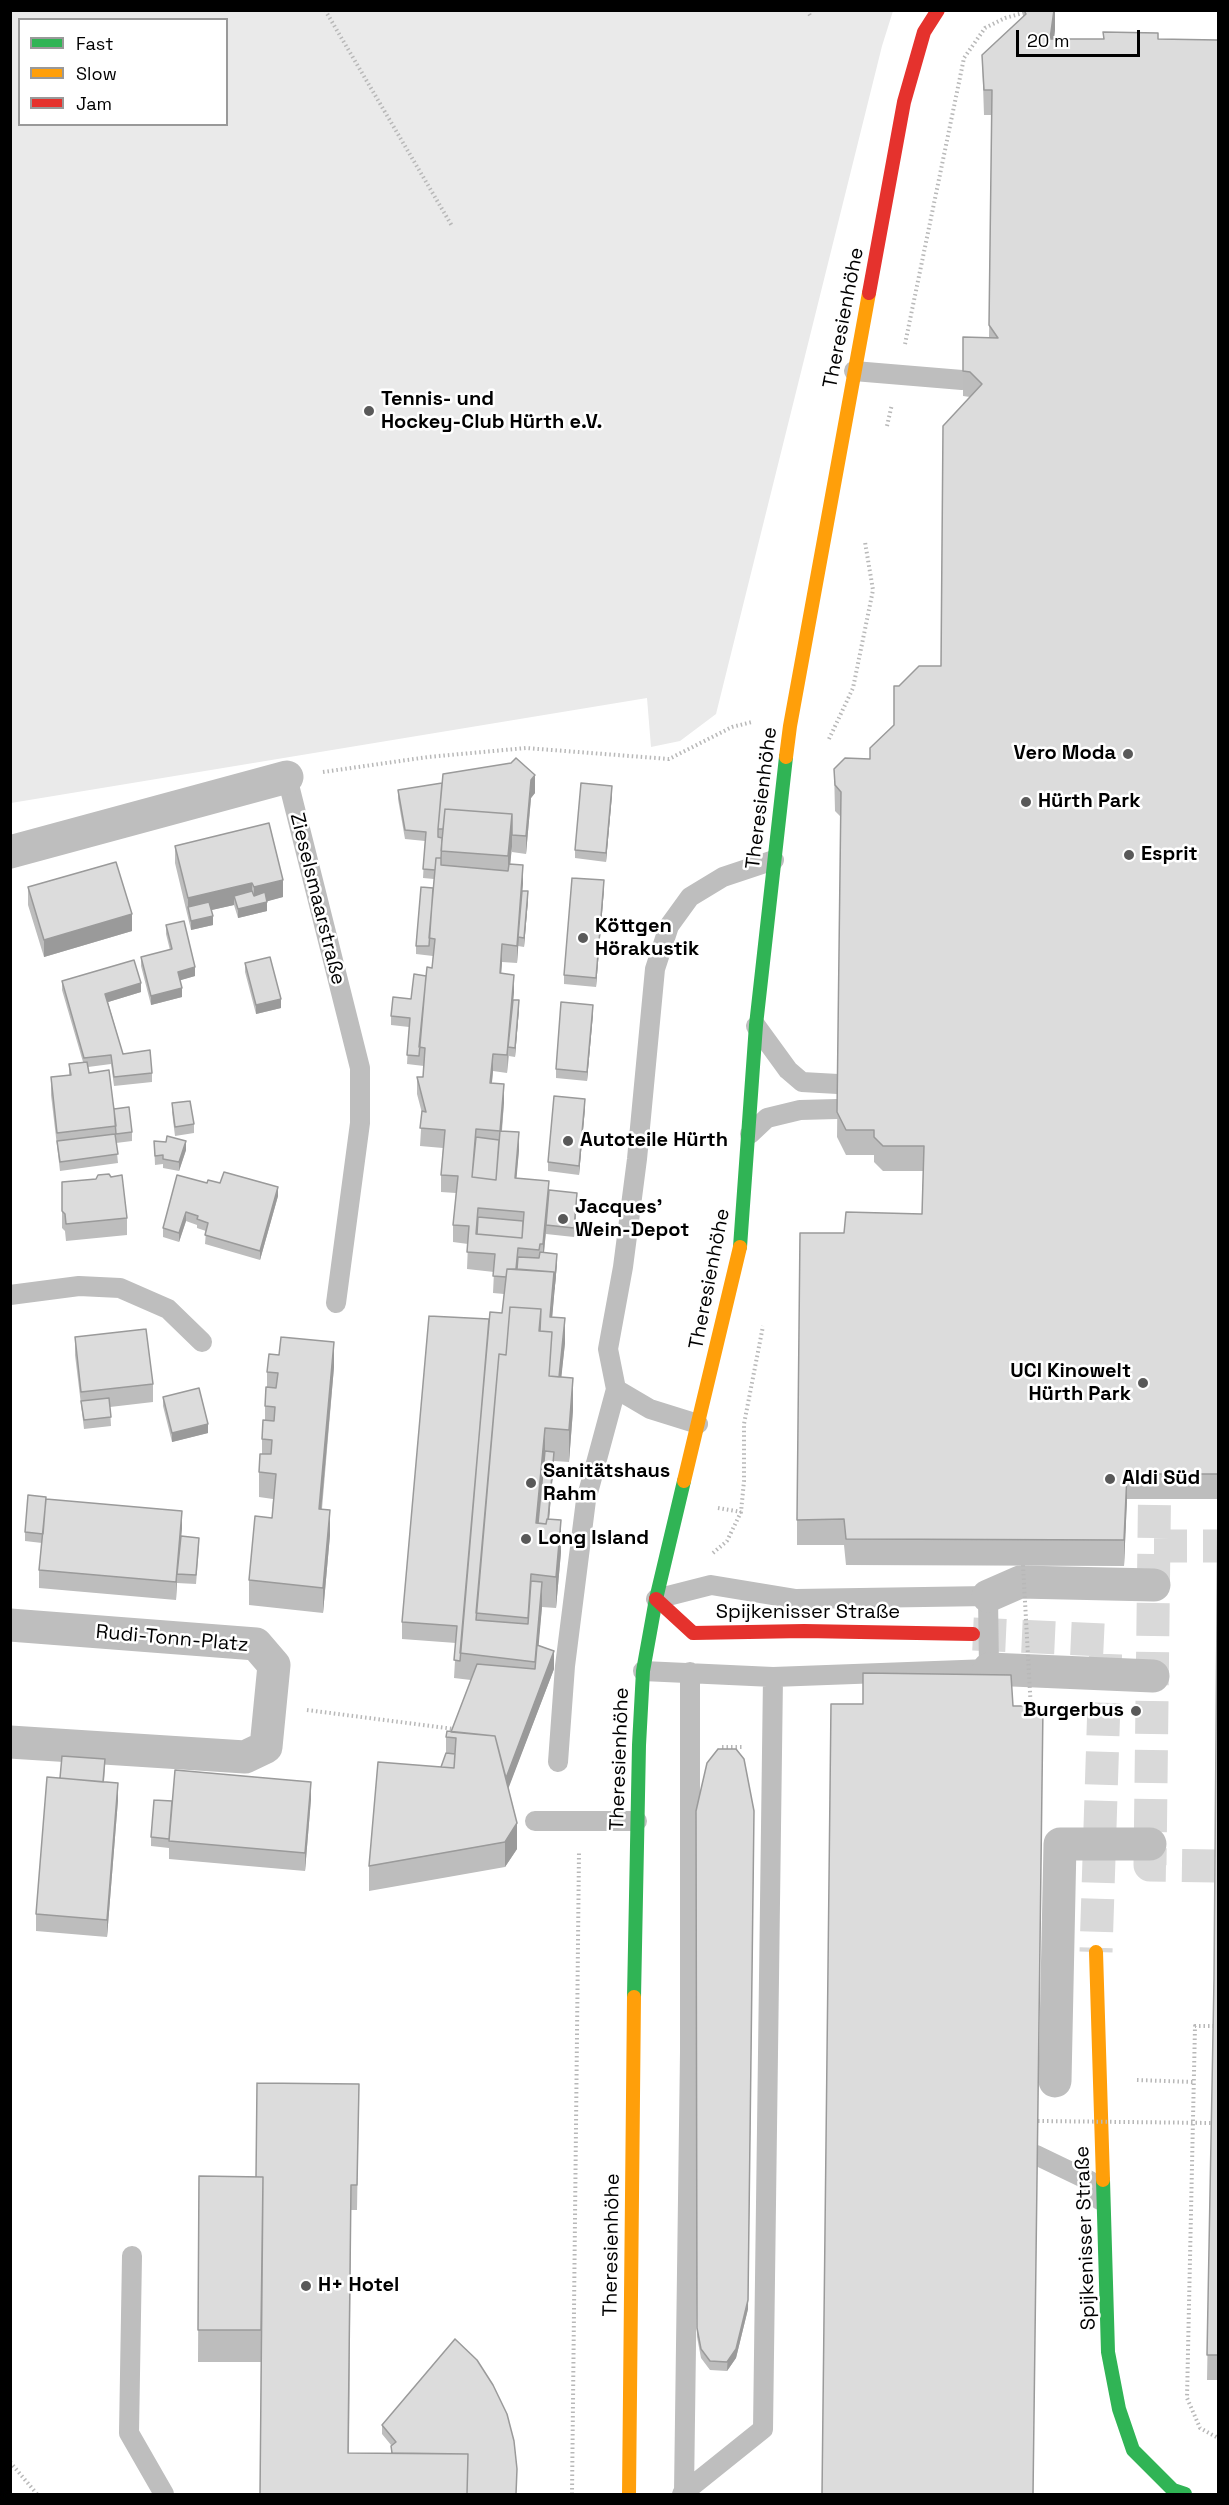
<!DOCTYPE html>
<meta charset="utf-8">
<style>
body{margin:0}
#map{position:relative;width:1229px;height:2505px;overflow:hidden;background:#fff;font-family:"Space Grotesk",sans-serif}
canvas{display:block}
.frame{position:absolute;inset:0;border:12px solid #000;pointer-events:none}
.legend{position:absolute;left:18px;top:18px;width:210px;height:108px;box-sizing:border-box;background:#fff;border:2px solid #999;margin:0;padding:8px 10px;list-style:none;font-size:18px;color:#000}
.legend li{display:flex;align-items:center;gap:12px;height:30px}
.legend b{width:30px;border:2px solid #999}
.scale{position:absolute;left:1016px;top:30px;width:124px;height:27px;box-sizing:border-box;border:3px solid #000;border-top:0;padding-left:8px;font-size:18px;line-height:21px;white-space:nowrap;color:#000;-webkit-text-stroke:4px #fff;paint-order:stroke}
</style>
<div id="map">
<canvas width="1229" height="2505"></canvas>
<div class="frame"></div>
<ul class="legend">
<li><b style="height:8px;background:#30b455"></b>Fast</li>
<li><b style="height:8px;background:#ff9f0a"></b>Slow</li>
<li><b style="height:8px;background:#e5322d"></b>Jam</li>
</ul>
<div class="scale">20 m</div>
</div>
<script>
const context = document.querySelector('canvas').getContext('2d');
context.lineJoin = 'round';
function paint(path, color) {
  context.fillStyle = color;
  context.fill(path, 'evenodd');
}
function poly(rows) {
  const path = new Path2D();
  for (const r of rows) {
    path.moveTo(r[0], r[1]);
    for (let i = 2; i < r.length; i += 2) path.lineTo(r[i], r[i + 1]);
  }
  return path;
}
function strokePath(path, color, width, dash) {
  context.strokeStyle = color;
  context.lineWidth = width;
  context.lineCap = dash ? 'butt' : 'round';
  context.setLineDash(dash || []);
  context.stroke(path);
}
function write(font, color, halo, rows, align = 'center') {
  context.font = font + ' "Space Grotesk",sans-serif';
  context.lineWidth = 5;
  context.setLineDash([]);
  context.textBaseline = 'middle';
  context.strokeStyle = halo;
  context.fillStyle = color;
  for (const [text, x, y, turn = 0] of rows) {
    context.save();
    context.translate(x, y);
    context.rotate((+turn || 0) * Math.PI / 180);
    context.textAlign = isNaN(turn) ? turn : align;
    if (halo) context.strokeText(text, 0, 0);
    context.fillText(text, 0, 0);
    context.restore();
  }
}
const green = poly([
 [11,10,893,11,882,46,716,714,680,741,651,747,647,698,11,803],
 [20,20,226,20,226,124,20,124]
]);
const streetTunnel = poly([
 [1155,1456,1150,1865,1218,1866],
 [1154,1546,1218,1546]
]);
const secondaryTunnel = poly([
 [973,1634,1106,1640,1096,1952]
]);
const path = poly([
 [325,10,452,226],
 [807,10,811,17],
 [905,344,964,58,985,28,1005,18,1034,10],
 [887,426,892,404],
 [829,739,853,688,873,590,865,542],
 [323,772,428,757,526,748,669,759,732,727,752,722],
 [718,1508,741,1512],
 [713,1553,727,1541,741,1512,744,1481,744,1424,763,1326],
 [307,1710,454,1729],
 [722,1747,742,1747],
 [1214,2026,1195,2026,1187,2398,1200,2428,1218,2438],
 [1137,2080,1193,2082],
 [10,2462,37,2494],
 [572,2494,579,1851]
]);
const lane = poly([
 [854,371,962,380],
 [287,777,360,1068,360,1123,336,1303],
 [756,1026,788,1070,802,1082,838,1084],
 [750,1134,767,1118,800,1110,837,1109],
 [10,1295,79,1286,120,1288,168,1309,202,1342],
 [698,1424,650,1409,616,1389,608,1349,623,1267,637,1159,655,969,669,926,690,897,723,877,774,860],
 [656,1599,711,1585,796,1599,988,1596,989,1669,773,1677],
 [643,1671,773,1677,763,2429,682,2494],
 [558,1762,565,1666,586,1500,616,1389],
 [535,1821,637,1821],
 [1036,2155,1090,2181,1100,2200],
 [132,2256,129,2433,164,2494],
 [684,2492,690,2052,690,1672]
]);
const street = poly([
 [10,852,287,777],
 [988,1596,1020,1582,1154,1585],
 [10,1625,256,1644,274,1665,266,1747,245,1757,10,1742],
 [989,1669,1153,1676],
 [1055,2081,1060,1844,1150,1844]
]);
const fast = poly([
 [740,1247,756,1025,786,757],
 [634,1997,639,1745,643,1671,656,1599,684,1481],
 [1103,2180,1108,2352,1119,2409,1133,2450,1173,2490,1185,2494]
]);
const slow = poly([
 [786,757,790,726,869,293],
 [684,1481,740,1247],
 [1096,1952,1103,2180],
 [629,2494,634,1997]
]);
const jam = poly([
 [869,293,904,102,924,32,938,10],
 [656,1599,693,1633,804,1631,973,1634]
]);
const pathBridge = poly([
 [1023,1565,1031,1710],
 [1038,2121,1212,2123]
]);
const wall = poly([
 [1023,10,1055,10,1055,30,1054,39,1103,39,1103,32,1158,39,1218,40,1218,2380,1207,2380,1214,1979,1218,1499,1127,1499,1124,1566,846,1565,844,1545,797,1545,797,1520,844,1233,922,1214,923,1171,883,1171,874,1162,874,1155,846,1155,837,1137,841,817,835,811,834,769,870,759,894,725,899,686,941,666,970,397,963,396,963,337,989,337,992,115,984,115,982,55,1023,17],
 [398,790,535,793,531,798,526,854,512,852,512,846,510,864,523,883,522,891,528,900,524,947,518,946,518,945,517,963,502,962,501,973,514,992,513,1000,519,1009,515,1057,509,1056,507,1073,493,1071,492,1083,504,1102,502,1131,519,1150,516,1178,577,1202,574,1237,546,1234,546,1231,544,1253,557,1263,552,1317,565,1343,561,1377,573,1410,569,1462,554,1461,549,1519,561,1552,556,1608,542,1607,538,1645,554,1669,508,1788,517,1849,505,1867,369,1891,369,1866,441,1767,446,1753,446,1737,451,1732,471,1680,454,1678,456,1643,402,1639,402,1622,489,1319,502,1313,504,1294,493,1293,494,1272,467,1269,468,1244,453,1242,453,1225,456,1193,441,1192,441,1175,443,1148,420,1146,422,1113,417,1094,417,1077,423,1077,424,1066,407,1064,409,1027,391,1025,391,1016,411,999,426,976,432,968,433,956,416,954,416,946,433,888,434,879,423,878,425,841,405,839,398,799],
 [612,795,606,862,575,858,575,850],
 [175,846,283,897,267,901,267,911,238,918,234,905,211,910,213,925,191,930,175,863],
 [28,887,132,931,44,957,28,905],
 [604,889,596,987,564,984,564,975],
 [166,925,195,976,180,980,182,997,151,1005,141,966,141,957,170,950,166,934],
 [245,963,281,1008,256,1014,245,972],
 [62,981,141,992,108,1002,123,1054,152,1073,152,1082,114,1086,111,1064,88,1067,89,1073,132,1132,132,1141,116,1143,118,1163,60,1171,51,1095,51,1077,69,1075,69,1064,83,1062,62,990],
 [593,1014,587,1081,556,1078,556,1069],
 [172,1103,194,1124,194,1133,175,1136,172,1112],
 [585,1108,579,1175,548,1171,548,1162],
 [154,1141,186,1150,179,1171,163,1168,163,1164,155,1165],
 [62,1182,127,1218,127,1235,66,1241,65,1231,62,1228],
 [207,1183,220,1183,278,1196,260,1260,205,1244,206,1231,197,1228,197,1225,186,1221,179,1242,163,1237,163,1228],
 [75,1337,153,1384,153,1402,110,1407,111,1426,84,1429,75,1355],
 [334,1367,322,1509,330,1535,323,1613,249,1605,249,1580,272,1518,273,1499,259,1497,259,1472,262,1454,262,1439,265,1420,265,1406,267,1387,267,1372],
 [163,1397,208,1433,172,1442,163,1406],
 [46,1499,182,1528,181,1536,199,1547,196,1584,177,1583,176,1600,39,1588,39,1570,42,1543,25,1541,25,1532],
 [105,1768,104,1782,118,1800,107,1937,36,1931,36,1914,60,1778],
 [311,1799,305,1871,169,1859,169,1848,151,1846,151,1837,172,1801],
 [696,1811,748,2309,736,2358,727,2371,710,2370,701,2358,697,2337],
 [359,2084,357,2210,351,2210,349,2453,391,2453,391,2445,382,2434,382,2425,514,2441,260,2494,261,2362,198,2362,199,2176,256,2177]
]);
const shadedWall = poly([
 [1054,10,1055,10,1055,30,1050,65,1050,39],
 [535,775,535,793,531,798,526,854,526,836,531,780],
 [612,786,612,795,606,862,606,853],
 [512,814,512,846,508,888,508,856],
 [523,865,523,883,517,963,517,946],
 [283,880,283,897,254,905,254,887],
 [604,880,604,889,596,987,596,978],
 [252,883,252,900,234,896,234,905,190,915,188,907,188,898],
 [528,891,528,900,524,947,524,938],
 [267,902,267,911,238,918,238,909],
 [132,914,132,931,44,957,44,940],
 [213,916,213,925,191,930,191,921],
 [502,944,502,962,500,991,500,973],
 [195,967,195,976,178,981,178,972],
 [514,975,514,992,509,1047,508,1047,507,1073,507,1055],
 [141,983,141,992,105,1003,105,994],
 [182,988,182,997,151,1005,151,996],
 [281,999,281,1008,256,1014,256,1005],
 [519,1000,519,1009,515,1057,515,1048],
 [593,1005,593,1014,587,1081,587,1072],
 [493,1054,493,1071,490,1100,490,1083],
 [504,1084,504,1102,500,1149,500,1131],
 [585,1099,585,1108,579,1175,579,1166],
 [519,1132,519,1150,515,1196,515,1178],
 [186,1141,186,1150,179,1171,179,1162],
 [549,1181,549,1199,543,1262,543,1244],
 [278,1187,278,1196,260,1260,260,1251],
 [577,1193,577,1202,574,1237,574,1228],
 [186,1212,186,1221,179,1242,179,1233],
 [557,1254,557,1263,550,1342,550,1317],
 [565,1318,565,1343,558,1409,558,1384],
 [334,1342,334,1367,319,1534,319,1509],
 [573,1378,573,1410,569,1462,569,1430],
 [208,1424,208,1433,172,1442,172,1433],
 [545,1428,545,1460,537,1546,536,1523],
 [554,1452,554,1461,546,1555,546,1546],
 [1127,1474,1127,1499,1124,1566,1124,1540],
 [330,1510,330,1535,323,1613,323,1588],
 [182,1511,182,1528,178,1574,177,1574,176,1600,176,1582],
 [561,1520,561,1552,556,1608,556,1577],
 [542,1582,542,1607,535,1687,535,1662],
 [554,1651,554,1669,504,1800,504,1783],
 [311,1782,311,1799,305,1871,305,1853],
 [118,1783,118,1800,107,1937,107,1920],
 [754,1811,748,2309,736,2358,727,2371],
 [517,1823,517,1849,505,1867,505,1842]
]);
const building = poly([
 [1024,10,1054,10,1050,39,1104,39,1103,32,1158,33,1158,39,1218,40,1218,1474,1127,1474,1124,1540,846,1539,844,1519,797,1520,800,1233,844,1233,846,1212,922,1214,924,1146,883,1146,874,1137,874,1130,846,1130,837,1112,841,792,835,785,834,769,845,758,870,759,870,748,894,725,894,686,899,686,919,666,941,666,943,426,982,384,970,372,963,371,963,337,998,338,989,325,992,90,984,90,982,55,1026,14,1024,10],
 [516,758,535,775,531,780,526,836,512,835,512,814,445,809,443,829,438,829,443,774,511,763,516,758],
 [442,783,438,829,438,837,442,838,441,858,436,858,435,870,423,869,426,832,405,830,398,790,442,783],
 [581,783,612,786,606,853,575,850,581,783],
 [445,809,512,814,508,856,441,851,445,809],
 [269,823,283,880,254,887,252,883,188,898,175,846,269,823],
 [436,858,441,858,441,865,508,871,509,864,523,865,517,946,502,944,500,973,514,975,507,1055,493,1054,490,1083,504,1084,500,1131,519,1132,515,1178,549,1181,543,1244,540,1244,539,1250,518,1248,516,1269,507,1269,506,1277,493,1276,495,1254,467,1252,469,1226,453,1225,458,1176,441,1175,445,1130,420,1128,422,1111,426,1112,417,1077,423,1077,425,1048,419,1047,427,967,432,968,435,939,429,938,436,858],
 [476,1129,500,1131,496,1180,472,1177,476,1129],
 [478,1208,524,1212,522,1238,476,1234,478,1208],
 [116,862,132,914,44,940,28,887,116,862],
 [572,878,604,880,596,978,564,975,572,878],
 [421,887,433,888,429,946,416,946,421,887],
 [252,891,254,896,265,892,267,902,238,909,234,896,252,891],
 [522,891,528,891,524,938,518,937,522,891],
 [209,902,213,916,191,921,188,907,209,902],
 [184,921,195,967,178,972,182,988,151,996,141,957,172,949,166,925,184,921],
 [270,957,281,999,256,1005,245,963,270,957],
 [134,960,141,983,105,994,123,1054,150,1050,152,1073,114,1077,111,1055,84,1058,62,981,134,960],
 [414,974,426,976,419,1056,407,1055,410,1018,391,1016,393,997,411,999,414,974],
 [513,1000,519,1000,515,1048,508,1047,513,1000],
 [561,1002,593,1005,587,1072,556,1069,561,1002],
 [87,1062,89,1073,109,1070,116,1126,57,1133,51,1077,71,1075,69,1064,87,1062],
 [554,1096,585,1099,579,1166,548,1162,554,1096],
 [190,1101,194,1124,175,1127,172,1103,190,1101],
 [129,1107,132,1132,116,1134,114,1109,129,1107],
 [115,1134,118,1154,60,1162,57,1141,115,1134],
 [167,1136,186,1141,179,1162,163,1159,163,1155,155,1156,154,1141,166,1142,167,1136],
 [476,1137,499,1140,496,1180,472,1177,476,1137],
 [224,1172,278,1187,260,1251,205,1235,208,1223,197,1219,198,1216,186,1212,179,1233,163,1228,177,1175,207,1183,208,1180,220,1183,224,1172],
 [109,1174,111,1177,122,1175,127,1218,66,1224,65,1214,62,1211,62,1182,96,1179,98,1175,109,1174],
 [549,1190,577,1193,574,1228,546,1225,549,1190],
 [478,1217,523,1221,522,1238,477,1234,478,1217],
 [540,1252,557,1254,554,1289,554,1272,517,1269,518,1257,539,1258,540,1252],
 [507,1269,554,1272,550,1317,565,1318,559,1377,549,1376,552,1332,540,1331,541,1309,510,1307,506,1355,499,1354,476,1620,528,1624,531,1581,542,1582,535,1662,460,1653,490,1312,502,1313,507,1269],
 [510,1307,541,1309,539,1331,552,1332,549,1376,573,1378,569,1430,545,1428,536,1523,546,1524,547,1519,561,1520,556,1577,531,1574,528,1618,476,1613,499,1354,506,1355,510,1307],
 [429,1316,489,1319,460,1661,454,1660,457,1626,402,1622,429,1316],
 [146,1329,153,1384,81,1392,75,1337,146,1329],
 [281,1337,334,1342,319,1509,330,1510,323,1588,249,1580,255,1516,272,1518,276,1474,259,1472,260,1454,271,1454,272,1440,262,1439,263,1420,274,1421,275,1407,265,1406,266,1387,276,1388,278,1373,267,1372,269,1354,279,1355,281,1337],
 [199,1388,208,1424,172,1433,163,1397,199,1388],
 [109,1398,111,1417,84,1420,81,1401,109,1398],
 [545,1451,554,1452,548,1519,547,1519,546,1524,538,1523,545,1451],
 [1218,1492,1218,2355,1207,2355,1214,1979,1218,1492],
 [28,1495,46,1497,43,1534,25,1532,28,1495],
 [46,1499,182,1511,176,1582,39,1570,46,1499],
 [181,1536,199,1538,196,1575,177,1574,181,1536],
 [537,1645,554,1651,506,1778,495,1736,451,1732,477,1664,535,1669,537,1645],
 [863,1673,1011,1675,1013,1706,1043,1706,1033,2494,822,2494,831,1704,863,1704,863,1673],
 [447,1731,495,1736,517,1823,505,1842,369,1866,378,1762,454,1768,456,1738,446,1737,447,1731],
 [718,1749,736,1749,744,1759,754,1811,748,2300,736,2349,727,2362,710,2361,701,2349,697,2328,696,1811,707,1763,718,1749],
 [446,1753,455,1754,454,1768,441,1767,446,1753],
 [62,1756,105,1759,103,1782,60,1778,62,1756],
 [175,1770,311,1782,305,1853,169,1841,175,1770],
 [47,1777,118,1783,107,1920,36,1914,47,1777],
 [154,1800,172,1801,169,1839,151,1837,154,1800],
 [257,2083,359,2084,357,2185,351,2185,348,2453,468,2454,467,2494,260,2494,263,2177,256,2177,257,2083],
 [199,2176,263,2177,261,2330,198,2330,199,2176],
 [455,2339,477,2360,493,2385,507,2414,514,2441,517,2469,516,2494,467,2494,468,2454,392,2453,391,2446,396,2442,382,2425,455,2339]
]);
const markers = [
 [369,411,6,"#595959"],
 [1128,754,6,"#595959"],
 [1026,802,6,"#595959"],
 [1129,855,6,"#595959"],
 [583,938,6,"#595959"],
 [568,1141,6,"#595959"],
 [563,1219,6,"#595959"],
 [1143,1383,6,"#595959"],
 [1110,1479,6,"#595959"],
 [531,1483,6,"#595959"],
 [526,1539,6,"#595959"],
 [1136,1711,6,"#595959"],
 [306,2286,6,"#595959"]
];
const streetNames = [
 ["Theresienhöhe",844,318,-79],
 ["Theresienhöhe",762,798,-83],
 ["Zieselsmaarstraße",317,899,76],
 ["Theresienhöhe",710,1279,-79],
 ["Spijkenisser Straße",808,1613],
 ["Rudi-Tonn-Platz",172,1639,5],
 ["Theresienhöhe",620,1759,-88],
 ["Spijkenisser Straße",1086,2238,-92],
 ["Theresienhöhe",612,2245,-89]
];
const poiNames = [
 ["Tennis- und",381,400],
 ["Hockey-Club Hürth e.V.",381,423],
 ["Vero Moda",1116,754,"right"],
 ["Hürth Park",1038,802],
 ["Esprit",1141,855],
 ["Köttgen",595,927],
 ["Hörakustik",595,950],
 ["Autoteile Hürth",580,1141],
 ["Jacques'",575,1208],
 ["Wein-Depot",575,1231],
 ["UCI Kinowelt",1131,1372,"right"],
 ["Hürth Park",1131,1395,"right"],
 ["Sanitätshaus",543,1472],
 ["Rahm",543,1495],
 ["Aldi Süd",1122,1479],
 ["Long Island",538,1539],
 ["Burgerbus",1124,1711,"right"],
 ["H+ Hotel",318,2286]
];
paint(green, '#eaeaea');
strokePath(streetTunnel, '#d9d9d9', 33, [33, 16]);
strokePath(secondaryTunnel, '#d9d9d9', 33, [33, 16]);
strokePath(path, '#b8b8b8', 4, [1.5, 3]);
strokePath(lane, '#bebebe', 20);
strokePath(street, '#bebebe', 33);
strokePath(fast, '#30b455', 14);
strokePath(slow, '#ff9f0a', 14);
strokePath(jam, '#e5322d', 14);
strokePath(pathBridge, '#b8b8b8', 4, [1.5, 3]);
paint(wall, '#bdbdbd');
paint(shadedWall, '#9a9a9a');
paint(building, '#dcdcdc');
strokePath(building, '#9a9a9a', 1.5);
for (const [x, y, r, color] of markers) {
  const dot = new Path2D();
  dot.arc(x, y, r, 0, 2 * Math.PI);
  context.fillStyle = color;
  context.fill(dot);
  strokePath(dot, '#fff', 2);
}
write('20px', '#000', '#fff', streetNames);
write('bold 20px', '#000', '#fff', poiNames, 'left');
</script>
